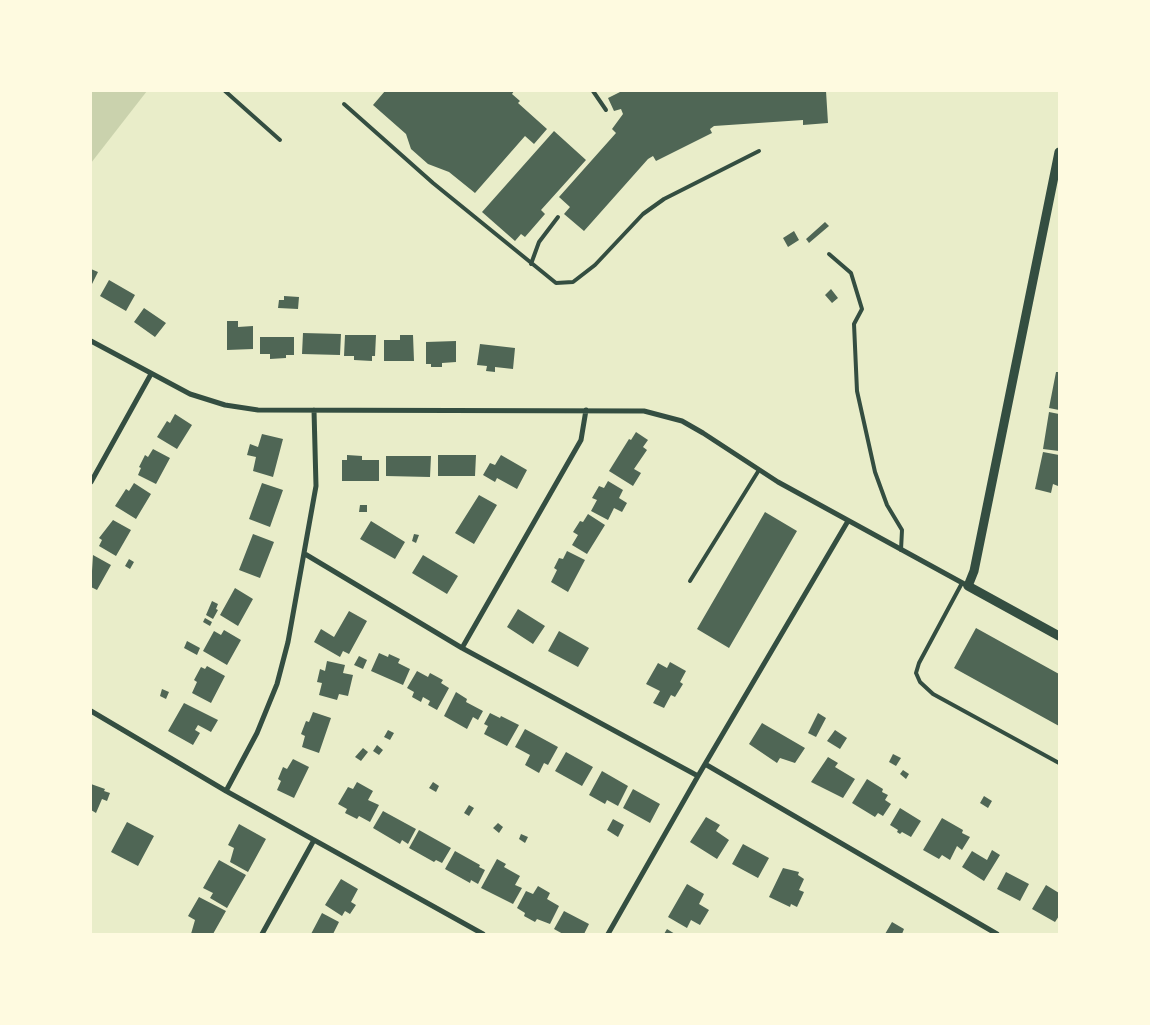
<!DOCTYPE html>
<style>
body{margin:0}
#map{position:relative;width:1150px;height:1025px;overflow:hidden;background:#e9edc9;font-family:Rubik,sans-serif}
canvas{display:block}
.frame{position:absolute;inset:0;border:92px solid #fefae0;pointer-events:none}
</style>
<div id="map">
<canvas width="1150" height="1025"></canvas>
<div class="frame"></div>
</div>
<script>
const context = document.querySelector('canvas').getContext('2d');
context.lineJoin = 'round';
function paint(path, color) {
  context.fillStyle = color;
  context.fill(path, 'evenodd');
}
function poly(rows) {
  const path = new Path2D();
  for (const r of rows) {
    path.moveTo(r[0], r[1]);
    for (let i = 2; i < r.length; i += 2) path.lineTo(r[i], r[i + 1]);
  }
  return path;
}
function strokePath(path, color, width, dash) {
  context.strokeStyle = color;
  context.lineWidth = width;
  context.lineCap = dash ? 'butt' : 'round';
  context.setLineDash(dash || []);
  context.stroke(path);
}
const green = poly([
 [91,91,147,91,91,163]
]);
const building = poly([
 [385,91,514,91,512,94,520,101,518,103,547,129,534,144,525,136,475,193,449,172,428,164,411,149,406,134,373,105],
 [622,91,826,91,828,123,803,125,803,120,714,126,710,129,712,133,656,161,653,156,648,159,584,231,564,214,570,207,559,197,616,133,612,129,623,114,621,109,614,111,608,98],
 [554,131,586,160,541,210,545,214,525,237,521,234,515,241,482,212],
 [825,222,829,226,809,243,806,239],
 [794,231,799,240,788,247,783,238],
 [91,269,98,272,91,286],
 [109,280,135,295,126,311,100,296],
 [831,289,838,298,832,303,825,295],
 [284,296,299,297,298,309,278,308,279,300,284,300],
 [144,308,166,323,155,337,134,322],
 [227,321,238,321,238,327,253,326,253,349,227,350],
 [303,333,341,334,340,355,302,354],
 [345,335,376,335,375,356,372,356,372,361,354,360,354,356,344,356],
 [400,335,413,335,414,361,384,361,384,340,400,340],
 [260,337,294,337,294,355,286,355,286,358,270,359,270,354,260,354],
 [456,341,456,362,442,363,442,367,431,367,431,364,426,364,426,342],
 [480,344,515,348,513,369,495,367,495,372,486,371,487,366,477,365],
 [1056,372,1059,372,1059,410,1049,408],
 [1049,412,1059,414,1059,451,1043,449],
 [175,414,192,425,177,449,157,437,167,421,170,423],
 [636,432,648,440,643,447,647,450,634,469,641,473,633,486,609,471,629,439,631,440],
 [262,434,283,439,273,477,253,471,256,457,247,455,250,444,258,447],
 [153,449,170,458,156,484,138,475,141,468,139,467,145,455,148,457],
 [1043,452,1059,455,1058,486,1053,484,1051,493,1035,489],
 [347,455,362,456,362,460,379,460,379,481,342,481,342,460,347,460],
 [438,455,476,455,475,476,438,476],
 [501,455,527,470,517,489,497,478,495,482,483,475,490,463,495,465],
 [386,456,431,456,430,477,386,476],
 [608,481,623,490,619,498,627,503,622,512,614,508,608,520,591,511,597,500,592,498,599,486,604,488],
 [134,483,151,494,136,519,115,506,126,489,129,491],
 [262,483,283,490,270,527,249,519],
 [479,495,497,505,474,544,455,533],
 [360,505,367,505,367,512,359,512],
 [765,512,797,531,729,648,697,629],
 [588,514,605,525,587,554,572,545,578,535,573,532,580,521,583,522],
 [113,520,131,530,116,556,99,546,102,540,99,538],
 [371,521,405,542,395,559,360,539],
 [253,534,274,542,260,578,239,570],
 [414,534,419,535,416,543,412,541],
 [567,551,585,560,568,592,551,582,557,570,554,568,559,558,563,559],
 [93,555,111,565,97,590,91,587],
 [423,555,458,576,447,594,412,573],
 [129,559,134,562,130,569,125,566],
 [235,588,253,599,238,626,220,615],
 [212,601,218,604,216,609,218,610,213,619,206,615],
 [518,609,545,626,533,644,507,627],
 [349,611,367,621,349,654,343,651,340,657,314,642,321,629,334,637],
 [205,618,212,622,210,626,203,622],
 [976,628,1059,674,1059,726,954,668],
 [224,630,241,640,227,665,203,651,214,631,221,635],
 [559,631,589,648,578,667,548,651],
 [187,641,200,648,197,655,184,648],
 [379,653,388,657,389,654,400,659,398,663,410,669,403,685,371,671],
 [359,656,367,660,363,669,354,665],
 [327,661,345,665,343,673,353,675,348,696,339,694,337,700,319,695,322,683,317,682,320,669,325,671],
 [670,662,686,671,680,682,683,684,675,697,671,695,664,708,653,703,660,691,646,684,658,663,667,668],
 [207,666,225,676,211,703,192,693,197,682,194,680,201,667,205,669],
 [417,671,428,677,430,673,443,680,441,683,449,688,437,710,428,705,430,701,423,697,421,702,412,697,414,692,407,688],
 [162,689,169,692,166,699,160,696],
 [456,692,467,699,466,702,483,711,478,720,473,717,467,729,444,716],
 [184,703,218,720,211,732,198,725,195,730,200,733,193,745,168,731],
 [313,712,331,718,319,753,302,747,305,736,301,734,306,721,309,722],
 [490,713,500,718,501,716,519,725,507,746,484,734,488,726,484,724],
 [818,713,826,718,816,737,808,733],
 [762,723,805,748,795,763,780,758,777,763,749,744],
 [525,729,558,747,548,765,544,763,539,773,525,765,530,755,515,747],
 [388,730,394,733,390,740,384,737],
 [835,730,847,738,840,749,827,741],
 [377,745,383,750,379,755,373,751],
 [363,748,368,752,361,761,355,757],
 [566,752,593,767,582,786,555,771],
 [893,754,901,758,896,766,889,762],
 [828,757,838,763,835,767,855,779,843,798,811,782],
 [293,759,309,767,294,798,277,790,281,781,278,779,283,767,287,769],
 [903,770,909,774,906,779,900,774],
 [602,771,628,786,618,806,607,800,605,804,589,795],
 [867,779,883,789,882,792,888,795,885,800,891,804,883,816,878,813,875,817,852,803],
 [357,782,373,791,368,800,379,805,370,822,359,816,357,819,345,813,347,809,338,804,348,787,353,789],
 [433,782,439,786,436,792,429,788],
 [91,784,105,789,104,791,110,793,107,801,102,799,96,813,91,810],
 [633,789,660,804,650,823,623,808],
 [984,796,992,801,988,808,980,803],
 [469,805,474,808,469,816,464,813],
 [900,808,921,821,911,837,902,832,900,834,897,832,898,830,890,825],
 [383,811,416,829,408,844,402,840,400,844,373,828],
 [706,817,720,825,716,831,729,840,717,859,690,842],
 [942,818,963,830,962,833,970,837,962,850,957,846,950,860,942,855,939,859,923,850],
 [613,819,624,825,618,837,607,830],
 [127,822,154,836,138,866,111,852],
 [498,823,503,827,499,833,493,828],
 [239,824,266,839,248,872,230,862,234,848,228,845],
 [419,830,451,848,442,863,436,860,434,862,409,848],
 [521,834,528,837,525,843,519,839],
 [743,844,769,858,758,878,732,864],
 [992,850,1000,855,984,881,962,867,972,851,987,860],
 [455,851,480,865,479,867,485,870,478,884,471,880,470,883,445,869],
 [497,859,506,864,504,867,520,876,515,885,522,888,513,904,481,888],
 [219,860,246,875,227,908,210,898,213,893,203,888],
 [783,868,799,872,798,875,804,879,799,890,804,892,797,907,791,904,790,907,769,897],
 [1006,872,1029,884,1020,901,997,889],
 [341,879,358,889,351,902,356,905,350,914,345,911,342,916,325,905],
 [687,884,704,894,699,904,709,910,700,925,691,920,687,928,668,917],
 [1046,885,1059,893,1059,916,1055,922,1032,909],
 [538,886,550,893,547,899,559,906,550,924,537,919,535,922,524,916,525,913,517,908,526,891,533,894],
 [199,897,226,911,213,934,191,934,195,920,188,916],
 [564,911,589,924,584,934,563,934,554,929],
 [322,913,339,922,333,934,311,934],
 [892,922,904,929,902,934,885,934],
 [667,929,675,934,664,934]
]);
const service = poly([
 [225,91,280,140],
 [593,91,606,110],
 [344,104,433,183,556,283,573,282,595,265,643,214,664,199,759,151],
 [829,254,851,273,862,309,854,324,857,391,875,472,887,505,902,530,901,550],
 [531,264,539,242,558,217],
 [690,581,759,470],
 [962,583,919,663,916,673,920,682,933,694,1059,763]
]);
const minor = poly([
 [91,341,190,394,225,405,258,410,644,411,682,421,703,433,778,482,968,586],
 [91,482,151,374],
 [305,554,462,648,698,776],
 [462,648,581,440,586,410],
 [91,711,226,791,483,934],
 [705,764,997,934],
 [226,791,257,733,277,684,288,642,316,486,314,410],
 [262,934,314,840],
 [608,934,698,776,848,521]
]);
const tertiary = poly([
 [1059,152,974,571,968,586,1059,636]
]);
paint(green, '#cad2ad');
paint(building, '#4f6655');
strokePath(service, '#344e41', 4);
strokePath(minor, '#344e41', 5);
strokePath(tertiary, '#344e41', 9);
</script>
